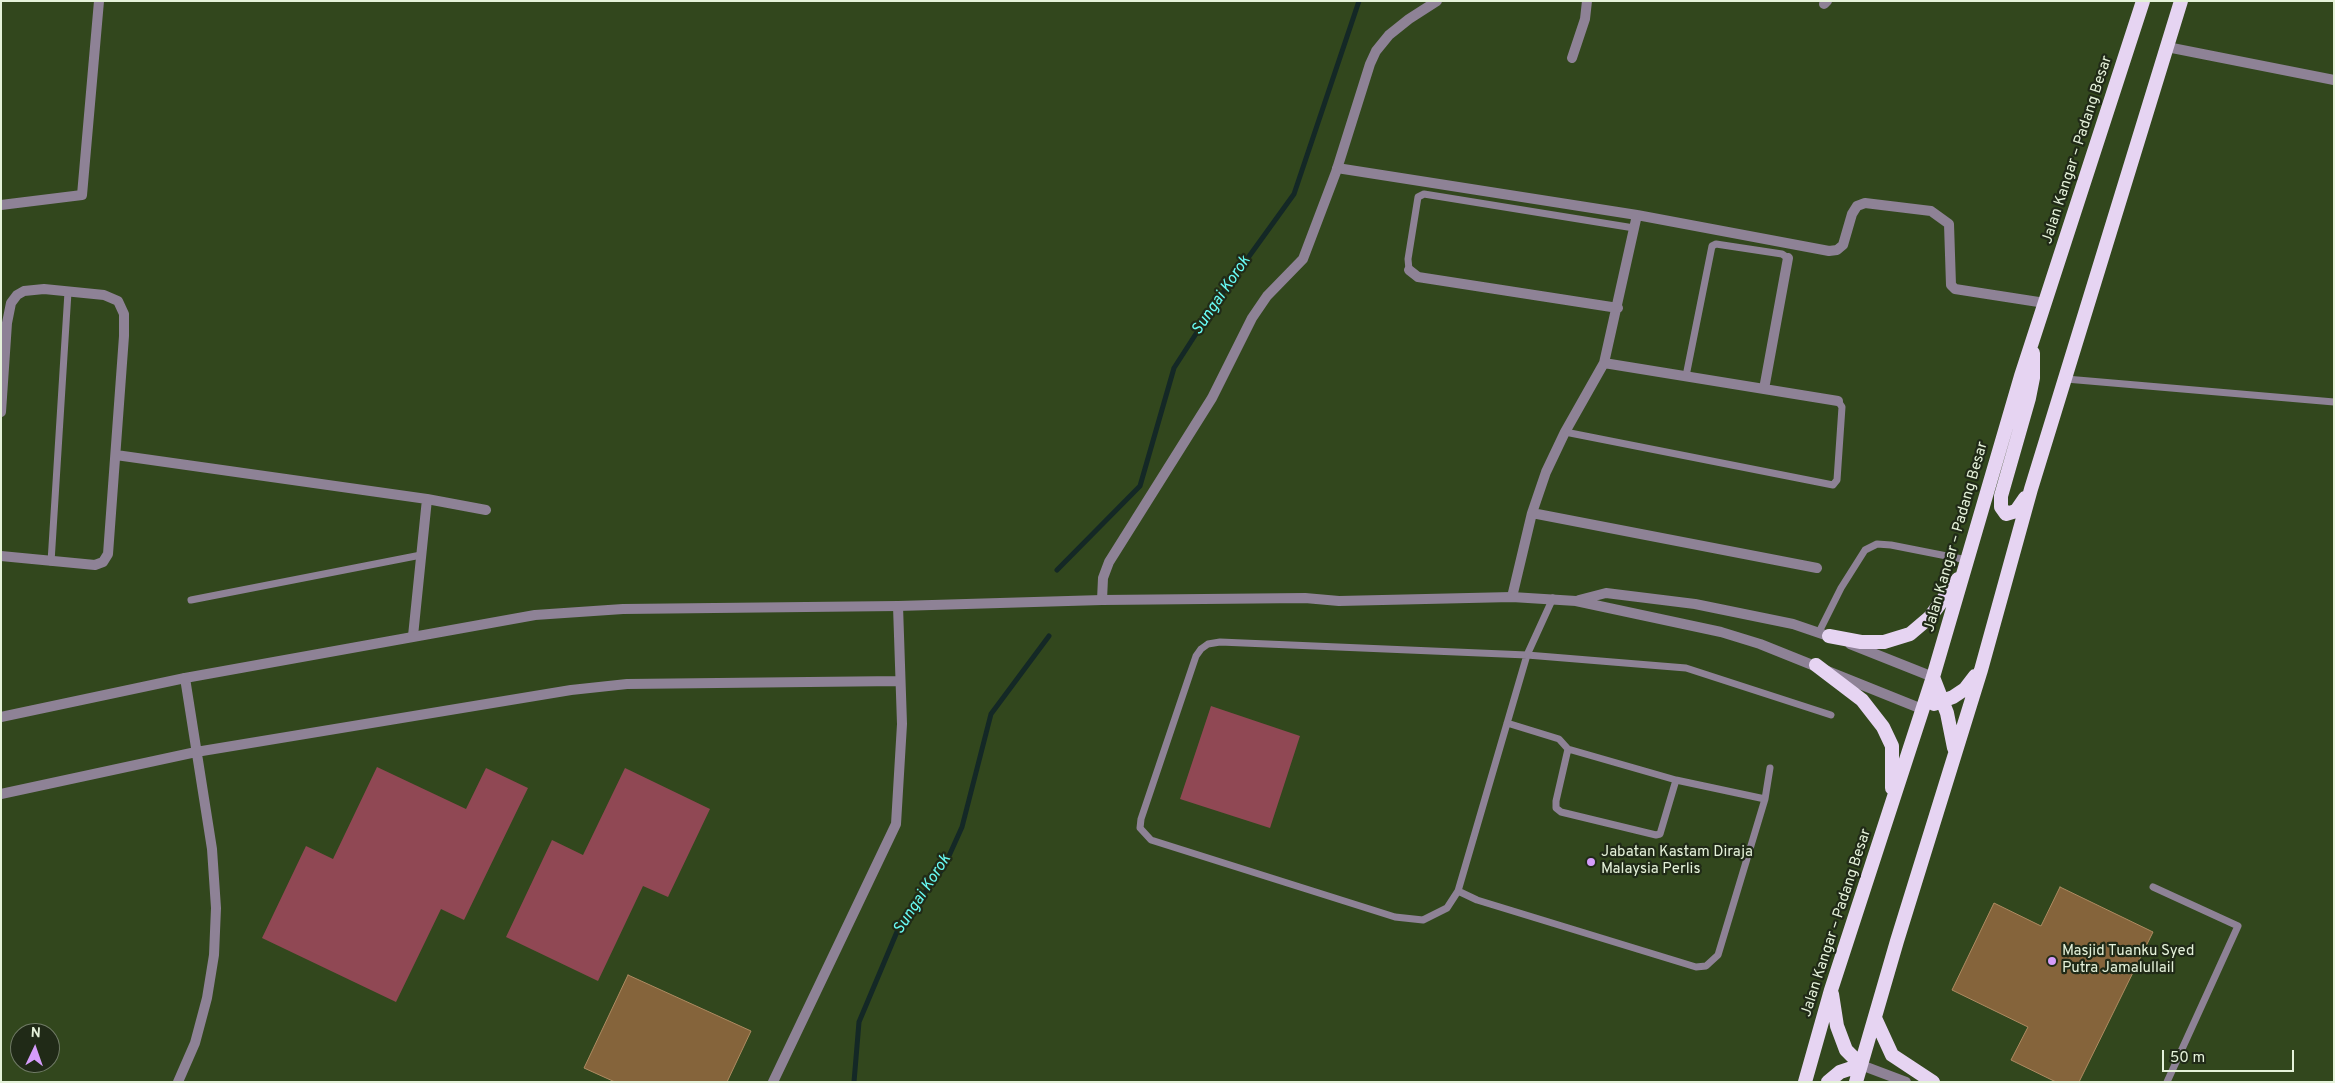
<!DOCTYPE html>
<meta charset="utf-8">
<style>
body{margin:0}
#map{position:relative;width:2335px;height:1083px;overflow:hidden;background:#32471d;font-family:Overpass,sans-serif}
canvas{display:block}
.frame{position:absolute;inset:0;border:2px solid #e5f2da;pointer-events:none}
.north{position:absolute;left:10px;top:1023px;width:50px;height:50px;box-sizing:border-box;background:#202a17;border:1px solid #6f7a65;border-radius:50%;rotate:3deg;font-size:14px;font-weight:700;line-height:20px;text-align:center;color:#e5f2da}
.north::after{content:'';display:block;margin:auto;width:18px;height:22px;background:#d59cfb;clip-path:polygon(50% 0,100% 100%,50% 72%,0 100%)}
.scale{position:absolute;left:2162px;top:1050px;width:132px;height:22px;box-sizing:border-box;border:2px solid #e5f2da;border-top:0;padding-left:6px;font-size:15px;line-height:18px;white-space:nowrap;color:#e5f2da;-webkit-text-stroke:4px #202a17;paint-order:stroke}
</style>
<div id="map">
<canvas width="2335" height="1083"></canvas>
<div class="frame"></div>
<div class="north">N</div>
<div class="scale">50 m</div>
</div>
<script>
const context = document.querySelector('canvas').getContext('2d');
context.lineJoin = 'round';
function paint(path, color) {
  context.fillStyle = color;
  context.fill(path, 'evenodd');
}
function poly(rows) {
  const path = new Path2D();
  for (const r of rows) {
    path.moveTo(r[0], r[1]);
    for (let i = 2; i < r.length; i += 2) path.lineTo(r[i], r[i + 1]);
  }
  return path;
}
function strokePath(path, color, width, dash) {
  context.strokeStyle = color;
  context.lineWidth = width;
  context.lineCap = dash ? 'butt' : 'round';
  context.setLineDash(dash || []);
  context.stroke(path);
}
function write(font, color, halo, rows, align = 'center') {
  context.font = font + ' Overpass,sans-serif';
  context.lineWidth = 4.5;
  context.setLineDash([]);
  context.textBaseline = 'middle';
  context.strokeStyle = halo;
  context.fillStyle = color;
  for (const [text, x, y, turn = 0] of rows) {
    context.save();
    context.translate(x, y);
    context.rotate((+turn || 0) * Math.PI / 180);
    context.textAlign = isNaN(turn) ? turn : align;
    if (halo) context.strokeText(text, 0, 0);
    context.fillText(text, 0, 0);
    context.restore();
  }
}
const green = poly([
 [1211,706,1300,736,1270,828,1180,799],
 [377,767,466,809,486,768,528,788,464,920,441,909,396,1002,262,938,306,846,333,859],
 [625,768,710,809,668,897,643,886,598,981,506,937,552,840,583,855]
]);
const stream = poly([
 [1057,570,1140,486,1174,368,1219,298,1294,194,1359,1],
 [854,1082,859,1022,899,927,944,867,962,827,991,714,1049,636]
]);
const building = poly([
 [2060,887,2153,932,2079,1082,2056,1082,2011,1060,2028,1027,1952,990,1994,903,2041,926,2060,887],
 [628,975,751,1031,727,1082,615,1082,584,1068,628,975]
]);
const service = poly([
 [1409,270,1408,259,1418,197,1424,194,1634,228],
 [1686,376,1712,246,1716,244,1782,254,1788,258],
 [2066,379,2334,402],
 [1565,432,1833,485,1837,480,1842,407,1838,401],
 [51,562,68,292],
 [1553,598,1527,655,1458,891,1477,900,1696,967,1706,966,1718,955,1765,799,1770,768],
 [191,600,421,555],
 [1819,632,1841,588,1865,550,1877,544,1891,545,1967,560],
 [1507,723,1559,739,1568,749,1676,780,1765,799],
 [1568,749,1556,801,1556,808,1561,812,1656,835,1660,834,1676,780],
 [2153,887,2238,926,2167,1082],
 [1458,891,1447,908,1423,920,1395,917,1151,840,1140,828,1141,819,1196,656,1201,649,1208,644,1220,642,1527,655,1686,668,1831,715]
]);
const minor = poly([
 [1824,4,1827,1],
 [2167,47,2334,80],
 [1572,58,1585,19,1587,1],
 [1337,168,1637,215,1829,251,1837,250,1843,245,1852,214,1857,206,1865,203,1931,211,1949,224,1951,285,1955,289,2045,303],
 [1,205,82,195,99,1],
 [1409,270,1418,277,1618,308],
 [1604,363,1838,401],
 [1764,389,1788,258],
 [1,412,7,323,11,303,17,295,24,291,44,289,104,295,118,301,124,314,124,336,108,554,103,562,95,565,1,556],
 [116,455,427,499,486,510],
 [1532,513,1817,568],
 [1512,597,1532,513,1546,472,1565,432,1604,363,1637,215],
 [1102,600,1103,578,1109,562,1212,398,1252,318,1267,296,1303,259,1336,172,1370,64,1376,51,1389,35,1409,19,1437,1],
 [413,636,427,499],
 [1,794,196,752,571,690,627,684,900,681],
 [178,1082,195,1043,207,998,214,955,216,908,212,849,185,678],
 [773,1082,896,824,902,724,898,606]
]);
const tertiary = poly([
 [1579,600,1606,593,1695,604,1793,624,1834,638],
 [1850,644,1933,677],
 [1,717,185,678,535,615,623,609,898,606,1102,600,1305,598,1339,601,1512,597,1576,601,1721,632,1760,644,1922,709],
 [1861,1065,1906,1082]
]);
const trunk = poly([
 [2025,498,2016,511,2006,514,2001,507,2001,496,2029,398,2033,378,2033,353],
 [1829,636,1861,642,1884,642,1910,634,1930,617,1958,579],
 [1816,665,1862,700,1883,727,1892,746,1892,788],
 [1933,677,1947,713,1954,748],
 [1934,704,1953,697,1965,689,1975,676],
 [1832,994,1837,1026,1846,1050,1861,1065],
 [1875,1018,1892,1055,1933,1082],
 [1805,1082,1831,990,1933,677,2021,376,2143,1],
 [1828,1082,1840,1072,1861,1065],
 [1856,1082,1897,941,1981,670,2031,489,2181,1]
]);
const markers = [
 [1591,862,5,"#d59cfb"],
 [2052,961,5,"#d59cfb"]
];
const streetNames = [
 ["Jalan Kangar – Padang Besar",2078,150,-72],
 ["Jalan Kangar – Padang Besar",1957,537,-74],
 ["Jalan Kangar – Padang Besar",1837,923,-72]
];
const poiNames = [
 ["Jabatan Kastam Diraja",1601,853],
 ["Malaysia Perlis",1601,870],
 ["Masjid Tuanku Syed",2062,952],
 ["Putra Jamalullail",2062,969]
];
const waterNames = [
 ["Sungai Korok",1222,296,-56],
 ["Sungai Korok",923,895,-57]
];
paint(green, '#904854');
strokePath(stream, '#142826', 5);
paint(building, '#85643b');
strokePath(building, '#ae8b62', 1);
strokePath(service, '#8e8296', 7);
strokePath(minor, '#8e8296', 10);
strokePath(tertiary, '#8e8296', 10);
strokePath(trunk, '#e6d4f2', 14);
for (const [x, y, r, color] of markers) {
  const dot = new Path2D();
  dot.arc(x, y, r, 0, 2 * Math.PI);
  context.fillStyle = color;
  context.fill(dot);
  strokePath(dot, '#202a17', 2);
}
write('15px', '#e5f2da', '#202a17', streetNames);
write('15px', '#e5f2da', '#202a17', poiNames, 'left');
write('italic 16px', '#68fcf5', '#202a17', waterNames);
</script>
